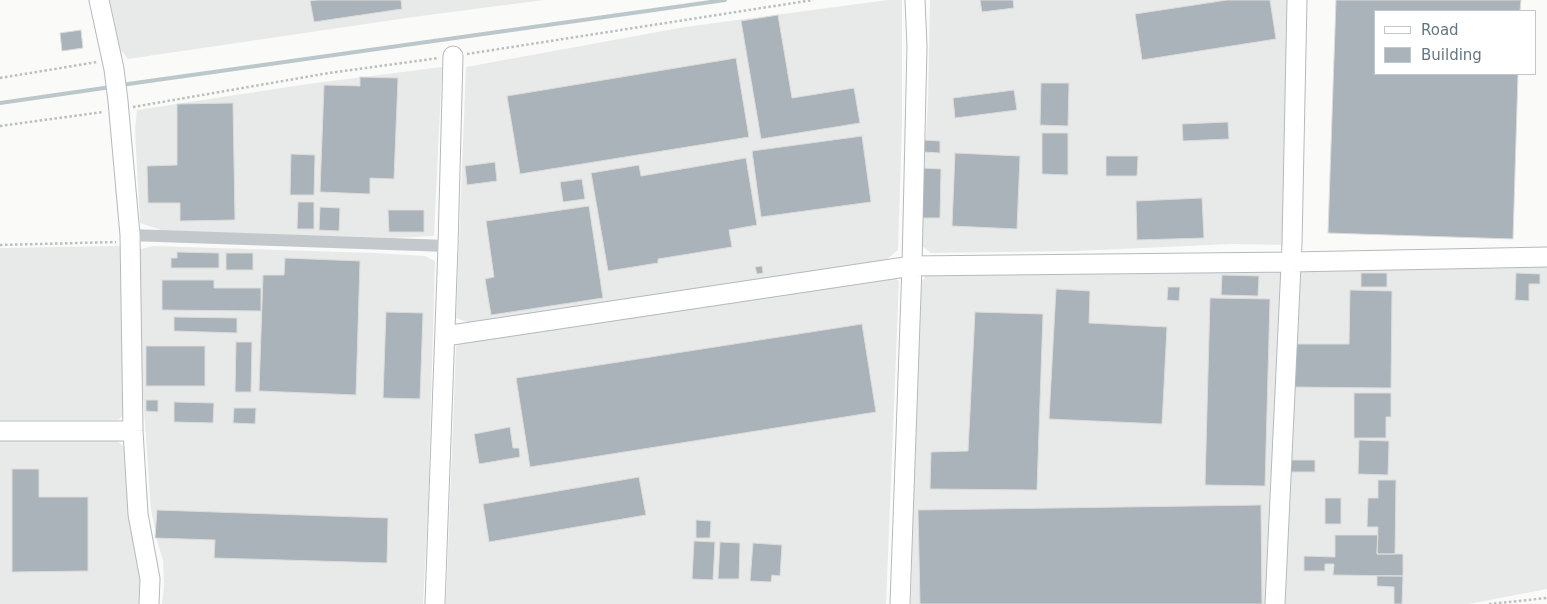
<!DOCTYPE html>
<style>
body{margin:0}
#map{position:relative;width:1547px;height:604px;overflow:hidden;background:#fafaf8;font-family:"DejaVu Sans",sans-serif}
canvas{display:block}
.legend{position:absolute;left:1374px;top:10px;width:162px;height:65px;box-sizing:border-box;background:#fff;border:1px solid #c1c8cd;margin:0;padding:6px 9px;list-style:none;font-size:15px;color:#657683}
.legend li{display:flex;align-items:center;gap:10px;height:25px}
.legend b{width:25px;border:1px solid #c1c8cd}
</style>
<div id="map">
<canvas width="1547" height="604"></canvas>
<ul class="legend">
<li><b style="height:6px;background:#fff"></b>Road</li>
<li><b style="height:14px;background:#aab3b9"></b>Building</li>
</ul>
</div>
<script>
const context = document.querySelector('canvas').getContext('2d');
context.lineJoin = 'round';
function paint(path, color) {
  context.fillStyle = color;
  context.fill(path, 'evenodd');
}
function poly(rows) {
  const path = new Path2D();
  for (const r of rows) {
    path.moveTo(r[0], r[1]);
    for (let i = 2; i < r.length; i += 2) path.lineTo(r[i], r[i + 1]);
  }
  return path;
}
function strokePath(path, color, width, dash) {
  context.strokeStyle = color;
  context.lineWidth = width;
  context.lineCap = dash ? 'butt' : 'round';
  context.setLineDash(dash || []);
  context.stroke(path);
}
const built = poly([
 [110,0,544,0,413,17,128,59,120,49],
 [888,0,902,0,902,124,898,250,886,260,476,325,456,318,466,67,685,27],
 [930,0,1293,0,1287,245,1231,244,1076,251,931,253,921,245,928,98],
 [442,67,434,236,393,238,164,231,140,223,135,130,137,110,308,84],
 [120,246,124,415,118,420,0,420,0,248],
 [152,246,376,253,425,256,435,261,428,509,423,604,162,604,164,586,163,560,158,544,151,510,139,339,139,250],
 [1547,267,1547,589,1469,604,911,604,913,488,920,284,926,276,973,273],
 [888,274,899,281,886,604,446,604,456,346,465,341],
 [0,440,116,440,127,449,142,577,141,604,0,604]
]);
const stream = poly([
 [121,85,725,0],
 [0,103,111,87]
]);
const building = poly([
 [317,0,401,0,402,9,314,22,310,1,317,0],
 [980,0,1013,0,1014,8,982,12,980,0],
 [1227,0,1270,0,1276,39,1142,60,1135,14,1227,0],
 [1336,0,1521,0,1520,11,1376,11,1376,74,1518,74,1513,239,1328,233,1336,0],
 [778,15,792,98,854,88,860,123,761,139,741,21,778,15],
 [81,30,83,48,62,51,60,33,81,30],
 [736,58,749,137,520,174,507,96,736,58],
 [360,77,398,78,394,179,370,178,370,194,320,192,324,85,360,86,360,77],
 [1041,83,1069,83,1068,126,1040,125,1041,83],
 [1014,90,1017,110,955,118,953,98,1014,90],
 [233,103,235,220,180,221,180,203,148,203,147,166,177,165,177,104,233,103],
 [1228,122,1229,139,1183,141,1182,124,1228,122],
 [1042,133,1068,133,1068,175,1042,174,1042,133],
 [862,136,871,202,761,217,752,151,862,136],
 [923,140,940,141,940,153,923,152,923,140],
 [955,153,1020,156,1017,229,952,226,955,153],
 [291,154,315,155,314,195,290,195,291,154],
 [1106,156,1138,156,1137,176,1106,176,1106,156],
 [746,158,757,225,729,230,732,247,658,259,658,263,608,271,591,173,639,165,641,176,746,158],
 [495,162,497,181,467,185,465,166,495,162],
 [922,168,941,169,940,218,921,218,922,168],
 [582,179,585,199,563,202,560,182,582,179],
 [1202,198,1204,238,1137,240,1136,201,1202,198],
 [298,202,314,202,314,229,297,229,298,202],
 [589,206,603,298,491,315,485,279,494,277,486,221,589,206],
 [320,207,340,208,339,231,319,230,320,207],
 [388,210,424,210,424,232,389,232,388,210],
 [177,252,219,253,219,268,171,268,171,258,177,258,177,252],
 [226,253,253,253,253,270,226,270,226,253],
 [285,258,360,261,356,395,259,391,263,275,284,275,285,258],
 [762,266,763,273,757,274,755,267,762,266],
 [1361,273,1387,273,1387,287,1361,287,1361,273],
 [1516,273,1540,274,1540,284,1529,284,1529,301,1515,300,1516,273],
 [1222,275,1259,276,1258,296,1221,295,1222,275],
 [162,280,214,280,214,288,261,288,261,311,162,310,162,280],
 [1168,287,1180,287,1179,301,1167,300,1168,287],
 [1056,289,1090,291,1089,323,1167,327,1162,424,1049,419,1056,289],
 [1350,290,1392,291,1391,388,1289,387,1290,344,1349,344,1350,290],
 [1210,298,1270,299,1265,486,1205,485,1210,298],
 [386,312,423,313,420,399,383,398,386,312],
 [975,312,1043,314,1037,490,930,489,931,452,968,451,975,312],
 [174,317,237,318,237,333,174,331,174,317],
 [862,324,876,412,530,467,516,378,862,324],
 [236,342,252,342,251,392,235,392,236,342],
 [146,346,205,346,205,386,146,386,146,346],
 [1354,393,1391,393,1391,417,1386,417,1386,438,1354,438,1354,393],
 [146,400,158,400,158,412,146,411,146,400],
 [174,402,214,403,213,423,174,422,174,402],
 [234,408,256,408,255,424,233,423,234,408],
 [510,427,513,448,519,448,520,457,479,464,474,434,510,427],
 [1359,440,1389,441,1388,475,1358,474,1359,440],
 [1290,460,1315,460,1315,472,1290,472,1290,460],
 [12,469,39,469,39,497,88,497,88,571,12,572,12,469],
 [639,477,646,515,489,542,483,504,639,477],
 [1378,480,1396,480,1395,554,1377,554,1378,527,1367,527,1368,498,1378,498,1378,480],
 [1325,498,1341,498,1341,524,1325,524,1325,498],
 [1261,505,1262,604,920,604,918,510,1261,505],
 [157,510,388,518,387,563,214,558,215,540,155,538,157,510],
 [696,520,711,521,710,538,696,538,696,520],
 [1335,535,1378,535,1377,554,1403,554,1403,576,1333,575,1334,564,1325,564,1325,571,1304,571,1304,556,1335,557,1335,535],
 [694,541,715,542,713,580,692,579,694,541],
 [720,542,740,543,739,579,718,579,720,542],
 [753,543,782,545,780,576,772,575,771,582,750,581,753,543],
 [1377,576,1403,576,1402,604,1394,604,1394,587,1377,586,1377,576]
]);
const path = poly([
 [467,54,813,0],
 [0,78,97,62],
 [133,107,329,73,439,58],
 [0,126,103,112],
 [0,245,116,242],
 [1489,604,1547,598]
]);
const street = poly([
 [130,235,448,246]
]);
const secondary = poly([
 [99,0,114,69,118,101,130,235,133,431,138,514,150,579,149,604],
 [445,336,912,266,1291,262,1547,257],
 [0,431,133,431],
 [435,604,448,246,453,56],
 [900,604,912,266,917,46,915,0],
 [1275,604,1292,244,1297,0]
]);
paint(built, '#e8e9e9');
strokePath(stream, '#bbc7cb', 4);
paint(building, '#aab3b9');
strokePath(building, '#dcdcda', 1);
strokePath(secondary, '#b3babf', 21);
strokePath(path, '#bbbfc2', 2.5, [2.5, 2.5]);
strokePath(street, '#c3c8cc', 12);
strokePath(secondary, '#fff', 19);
</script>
